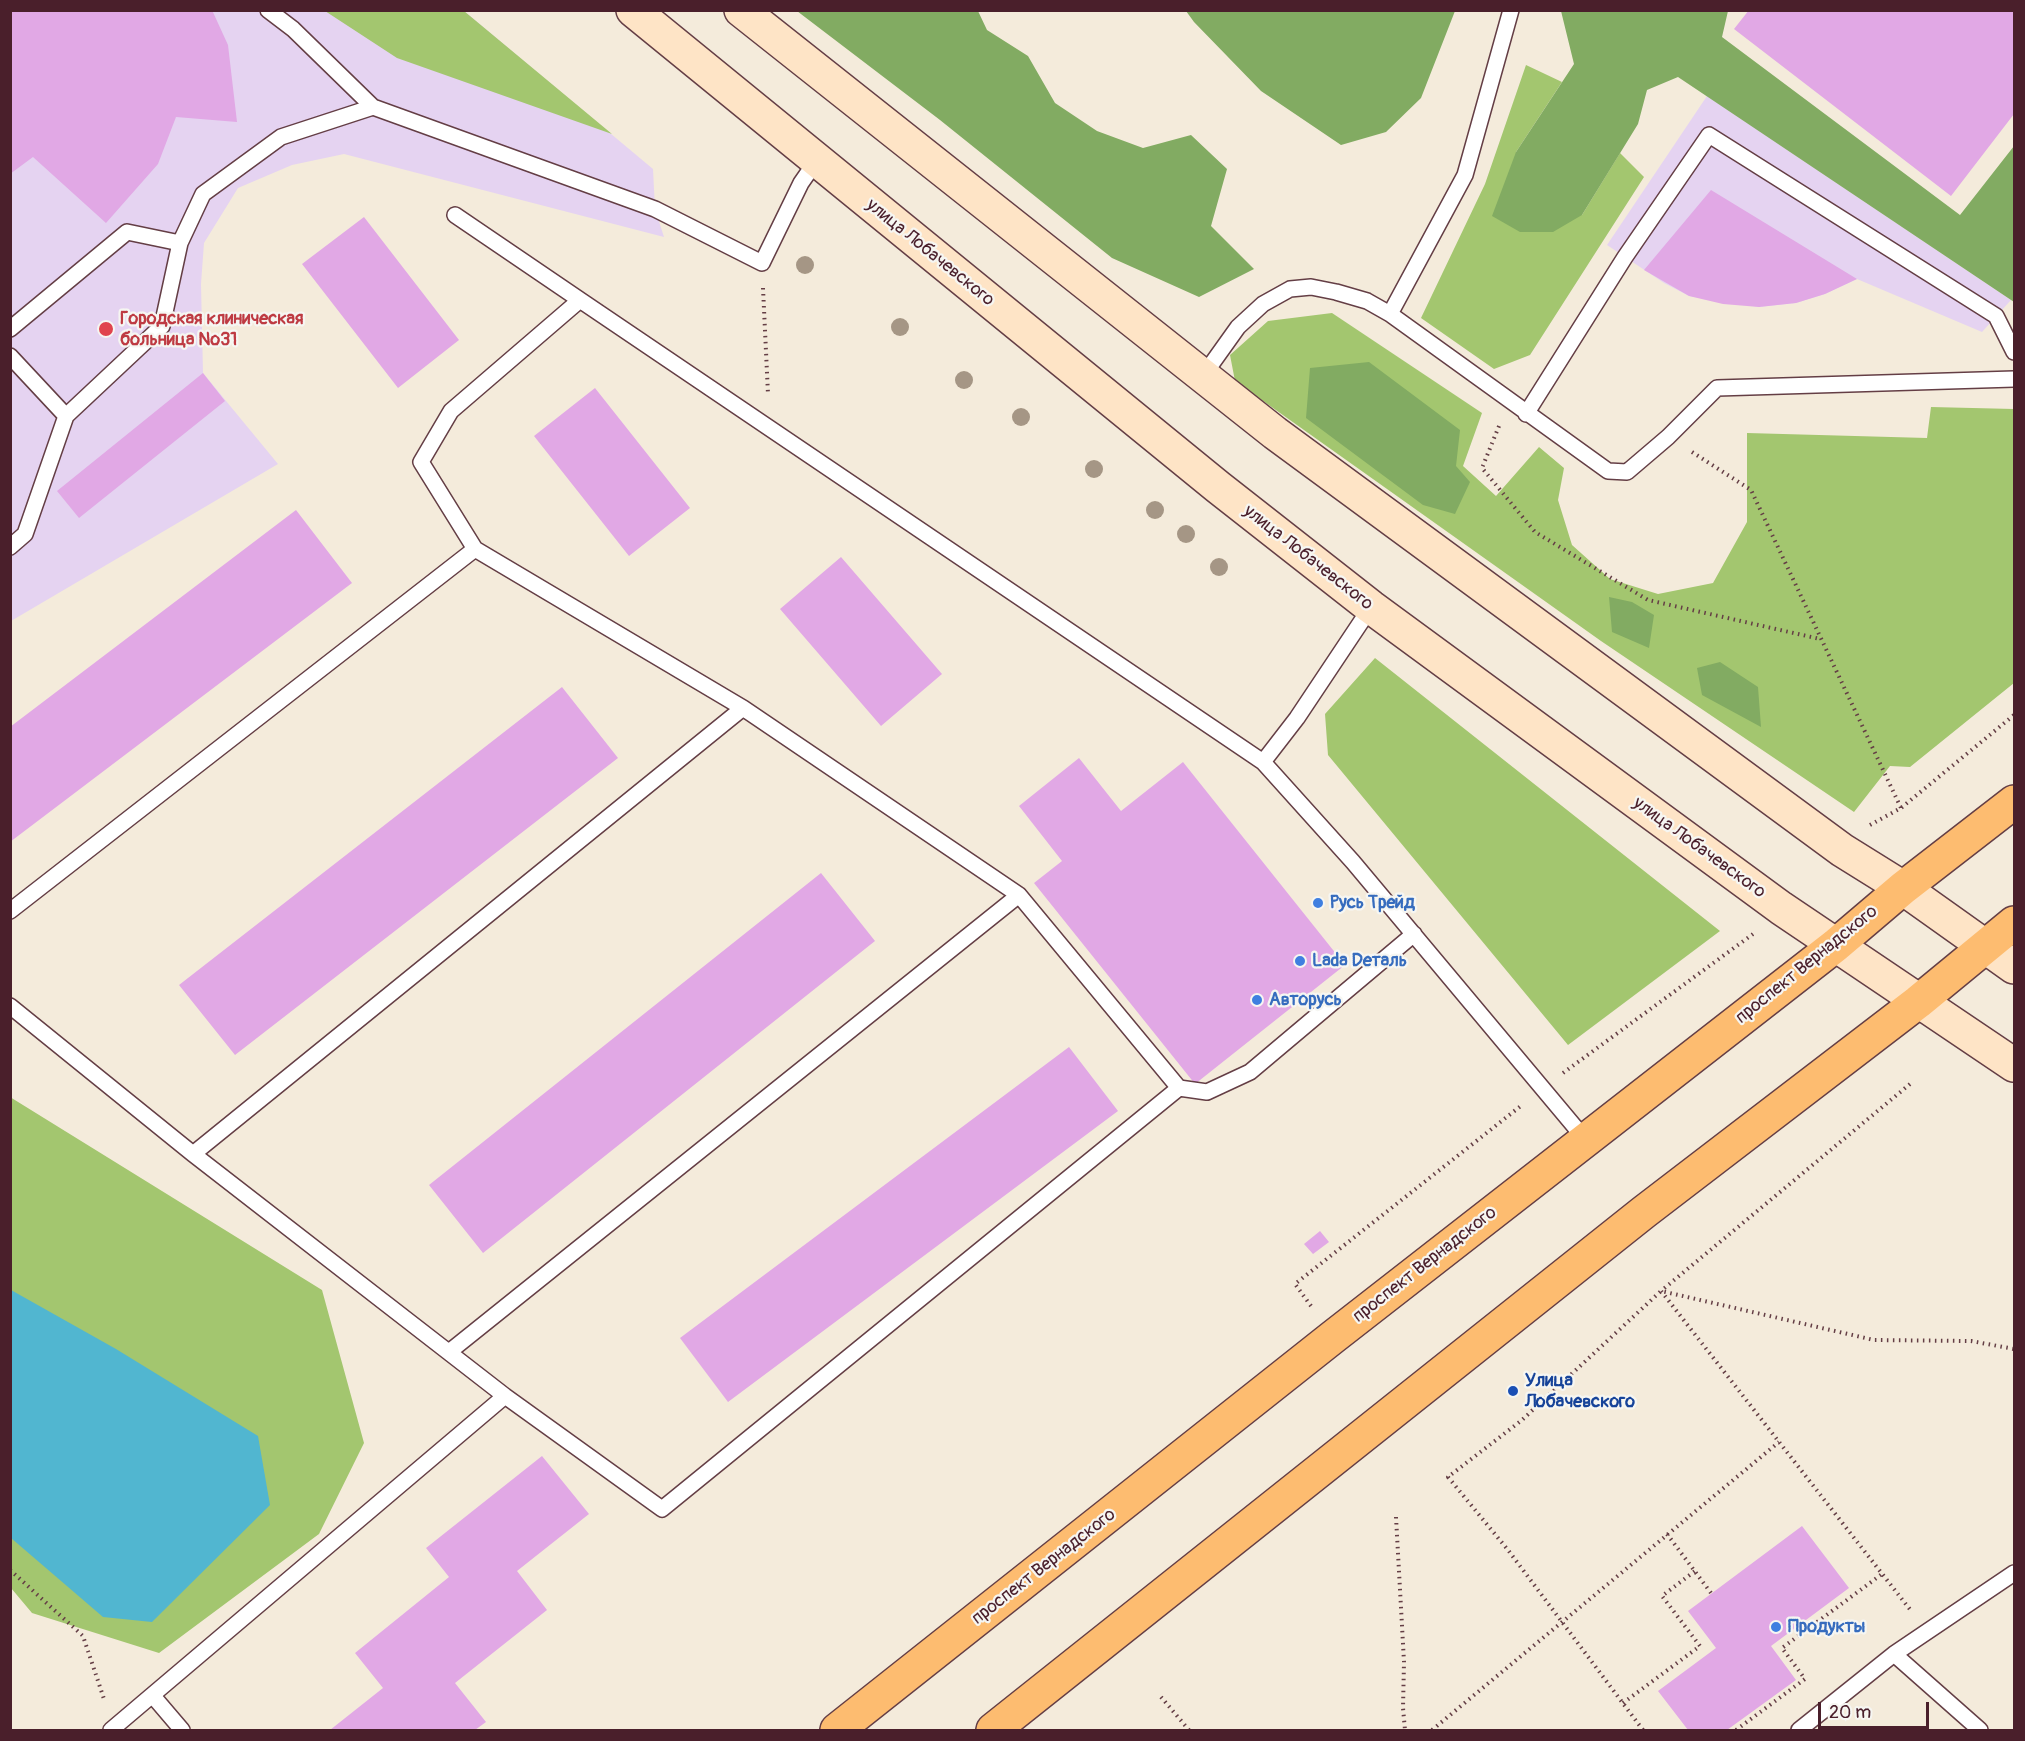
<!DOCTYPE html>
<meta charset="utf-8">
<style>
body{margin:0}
#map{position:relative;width:2025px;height:1741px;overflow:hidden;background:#f4ebdb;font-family:Pangolin,sans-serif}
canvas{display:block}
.frame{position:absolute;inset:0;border:12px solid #4a1f2b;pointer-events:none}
.scale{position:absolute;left:1818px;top:1702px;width:111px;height:27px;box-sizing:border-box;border:3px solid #4a1f2b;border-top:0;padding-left:8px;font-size:18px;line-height:21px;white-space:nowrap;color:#4a1f2b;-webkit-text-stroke:4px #f6f6f2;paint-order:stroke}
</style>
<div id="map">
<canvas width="2025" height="1741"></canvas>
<div class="frame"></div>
<div class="scale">20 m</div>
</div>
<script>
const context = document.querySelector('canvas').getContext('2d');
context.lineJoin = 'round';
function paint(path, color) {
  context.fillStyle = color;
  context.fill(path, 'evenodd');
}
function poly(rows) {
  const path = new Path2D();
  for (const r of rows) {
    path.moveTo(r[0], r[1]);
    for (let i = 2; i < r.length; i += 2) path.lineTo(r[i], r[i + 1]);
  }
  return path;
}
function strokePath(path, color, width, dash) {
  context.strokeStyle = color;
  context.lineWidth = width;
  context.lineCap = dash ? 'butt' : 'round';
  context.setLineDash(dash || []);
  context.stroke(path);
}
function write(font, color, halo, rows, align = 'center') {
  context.font = font + ' Pangolin,sans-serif';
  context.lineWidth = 4.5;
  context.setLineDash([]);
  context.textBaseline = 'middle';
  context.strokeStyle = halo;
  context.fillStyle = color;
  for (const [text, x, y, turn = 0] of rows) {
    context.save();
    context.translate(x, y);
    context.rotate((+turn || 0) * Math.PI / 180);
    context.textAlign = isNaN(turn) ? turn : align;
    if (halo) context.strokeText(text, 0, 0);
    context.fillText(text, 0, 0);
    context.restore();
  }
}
const built = poly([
 [10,11,464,11,653,169,655,209,664,237,344,154,292,165,238,188,204,243,201,284,203,373,278,464,11,621],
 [1707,96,2011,300,1982,332,1857,279,1825,294,1796,303,1759,307,1689,296,1664,283,1607,245]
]);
const green = poly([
 [325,11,464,11,612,134,397,58],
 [1526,65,1562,82,1516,152,1582,215,1620,153,1644,177,1530,355,1494,369,1421,318,1485,184],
 [1332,313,1482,413,1463,466,1496,496,1539,447,1564,468,1558,500,1572,545,1610,579,1658,594,1713,583,1747,522,1747,433,1927,438,1931,407,2014,409,2014,683,1910,767,1890,766,1854,812,1601,641,1235,381,1230,355,1268,321],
 [1375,658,1720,931,1568,1045,1328,755,1325,714],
 [10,1097,322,1290,364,1443,319,1534,159,1653,32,1613,11,1588]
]);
const forest = poly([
 [797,11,978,11,987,30,1028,56,1055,103,1097,131,1143,148,1191,135,1227,169,1211,226,1254,269,1199,297,1112,258,940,120],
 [1186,11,1455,11,1421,98,1386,132,1341,145,1261,91,1194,22],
 [1561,11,1728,11,1722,37,1960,215,2014,146,2014,302,1678,77,1647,90,1638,124,1582,215,1553,232,1520,232,1492,216,1516,152,1574,64],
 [1369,362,1460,430,1456,466,1470,482,1455,514,1423,505,1306,418,1310,368],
 [1609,597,1632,602,1654,615,1649,648,1612,632],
 [1720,662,1758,687,1761,727,1702,695,1697,668]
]);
const water = poly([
 [11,1290,116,1349,258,1436,270,1505,152,1622,103,1617,11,1538]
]);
const building = poly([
 [10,10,212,10,228,45,237,122,176,117,158,164,106,223,33,157,10,174],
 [1749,10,2014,10,2014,114,1951,196,1734,29],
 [1711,190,1857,279,1825,294,1796,303,1759,307,1723,304,1689,296,1644,270],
 [364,217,459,340,398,388,302,264],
 [203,373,225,401,79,518,57,491],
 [595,388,690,508,629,556,534,436],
 [296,510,352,583,10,842,10,727],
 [841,557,942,674,881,726,780,609],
 [562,687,618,758,235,1055,179,985],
 [1079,758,1121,811,1183,762,1345,965,1195,1084,1034,883,1062,861,1019,806],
 [821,873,875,941,483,1253,429,1185],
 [1069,1047,1118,1111,728,1402,680,1338],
 [1320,1231,1329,1242,1313,1254,1304,1244],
 [542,1456,589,1514,517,1571,547,1610,455,1683,486,1722,475,1730,330,1730,383,1688,355,1653,449,1577,426,1548],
 [1802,1526,1849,1588,1771,1646,1796,1680,1727,1730,1688,1730,1658,1691,1716,1648,1688,1611]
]);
const path = poly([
 [763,288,768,394],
 [1499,426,1482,468,1535,532,1648,600,1820,639],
 [1692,452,1751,490,1901,808],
 [1870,825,1901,808,2014,715],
 [1563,1073,1753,934],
 [1910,1084,1661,1291,1912,1612],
 [1311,1306,1295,1284,1522,1105],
 [1396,1517,1404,1662,1403,1708,1405,1730],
 [1667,1534,1711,1593],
 [10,1570,83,1636,105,1702],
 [1161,1697,1189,1730],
 [1623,1703,1700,1646,1662,1596,1695,1571],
 [1432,1730,1779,1442],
 [1643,1730,1508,1550,1448,1477,1522,1420,1661,1291,1874,1340,1971,1341,2014,1349],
 [1736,1730,1805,1679,1782,1648,1882,1574]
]);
const service = poly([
 [268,10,293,29,373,107,655,209,762,263,801,183,817,160],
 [455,215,580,300],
 [1390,314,1465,175,1511,10],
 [10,329,127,232,180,243],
 [10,356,66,416],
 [1203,376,1238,327,1263,304,1290,289,1311,287,1336,292,1367,301,1390,314,1608,471,1627,472,1668,437,1717,388,2014,379],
 [1526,414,1625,257,1709,135,1996,316,2014,352],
 [10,547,25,534,66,416,162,326,180,243,203,194,281,137,373,107],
 [1371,607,1297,718,1263,762,1353,862,1585,1139],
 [1263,762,580,300,451,411,421,462,475,549,743,708,1019,895,1179,1088,1207,1092,1250,1072,1414,934],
 [10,911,475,549],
 [10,1006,193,1154,505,1396,662,1509,1179,1088],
 [193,1154,743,708],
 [449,1352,1019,895],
 [1894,1654,1980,1730],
 [153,1696,182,1730],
 [111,1730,505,1396],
 [1799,1730,1894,1654,2014,1573]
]);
const secondary = poly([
 [633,10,1218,487,1371,607,1781,908,2014,1065],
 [741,10,1275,433,1842,850,1903,888,2014,967]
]);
const primary = poly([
 [837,1730,1333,1337,1836,945,1903,888,2014,802],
 [993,1730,1644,1212,1918,1002,2014,923]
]);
const trees = [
 [805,265],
 [900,327],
 [964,380],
 [1021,417],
 [1094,469],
 [1155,510],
 [1186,534],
 [1219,567]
];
const markers = [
 [106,329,8,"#e0444e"],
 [1318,903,6,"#3f7fe0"],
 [1300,961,6,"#3f7fe0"],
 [1257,1000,6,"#3f7fe0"],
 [1513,1391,6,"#1a4fb4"],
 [1776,1627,6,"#3f7fe0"]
];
const streetNames = [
 ["улица Лобачевского",930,253,39],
 ["улица Лобачевского",1308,558,38],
 ["улица Лобачевского",1699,848,36],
 ["проспект Вернадского",1807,965,-39],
 ["проспект Вернадского",1425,1265,-38],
 ["проспект Вернадского",1044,1567,-38]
];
const healthNames = [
 ["Городская клиническая",120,319],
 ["больница №31",120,340]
];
const shopNames = [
 ["Русь Трейд",1330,903],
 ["Lada Dеталь",1312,961],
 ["Авторусь",1269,1000],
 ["Продукты",1788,1627]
];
const transitNames = [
 ["Улица",1525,1381],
 ["Лобачевского",1525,1402]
];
paint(built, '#e5d3f1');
paint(green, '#a3c66f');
paint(forest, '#82ab62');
paint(water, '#51b6d0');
paint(building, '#e1a8e5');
strokePath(service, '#643e45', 18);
strokePath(secondary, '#643e45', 36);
strokePath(primary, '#643e45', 36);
strokePath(path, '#643e45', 4, [1.5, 4.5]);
strokePath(service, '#fff', 15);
strokePath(secondary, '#fee4c6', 33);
strokePath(primary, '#fdbc70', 33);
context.fillStyle = '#a59685';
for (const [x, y] of trees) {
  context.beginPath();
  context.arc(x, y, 9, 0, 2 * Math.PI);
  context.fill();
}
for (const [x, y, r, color] of markers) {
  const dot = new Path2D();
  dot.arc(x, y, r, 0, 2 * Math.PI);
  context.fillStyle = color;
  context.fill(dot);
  strokePath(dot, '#f6f6f2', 2);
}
write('18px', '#4a1f2b', '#f6f6f2', streetNames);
write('bold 18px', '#be3a42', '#f6f6f2', healthNames, 'left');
write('bold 18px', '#366cbe', '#f6f6f2', shopNames, 'left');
write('bold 18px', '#164399', '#f6f6f2', transitNames, 'left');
</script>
